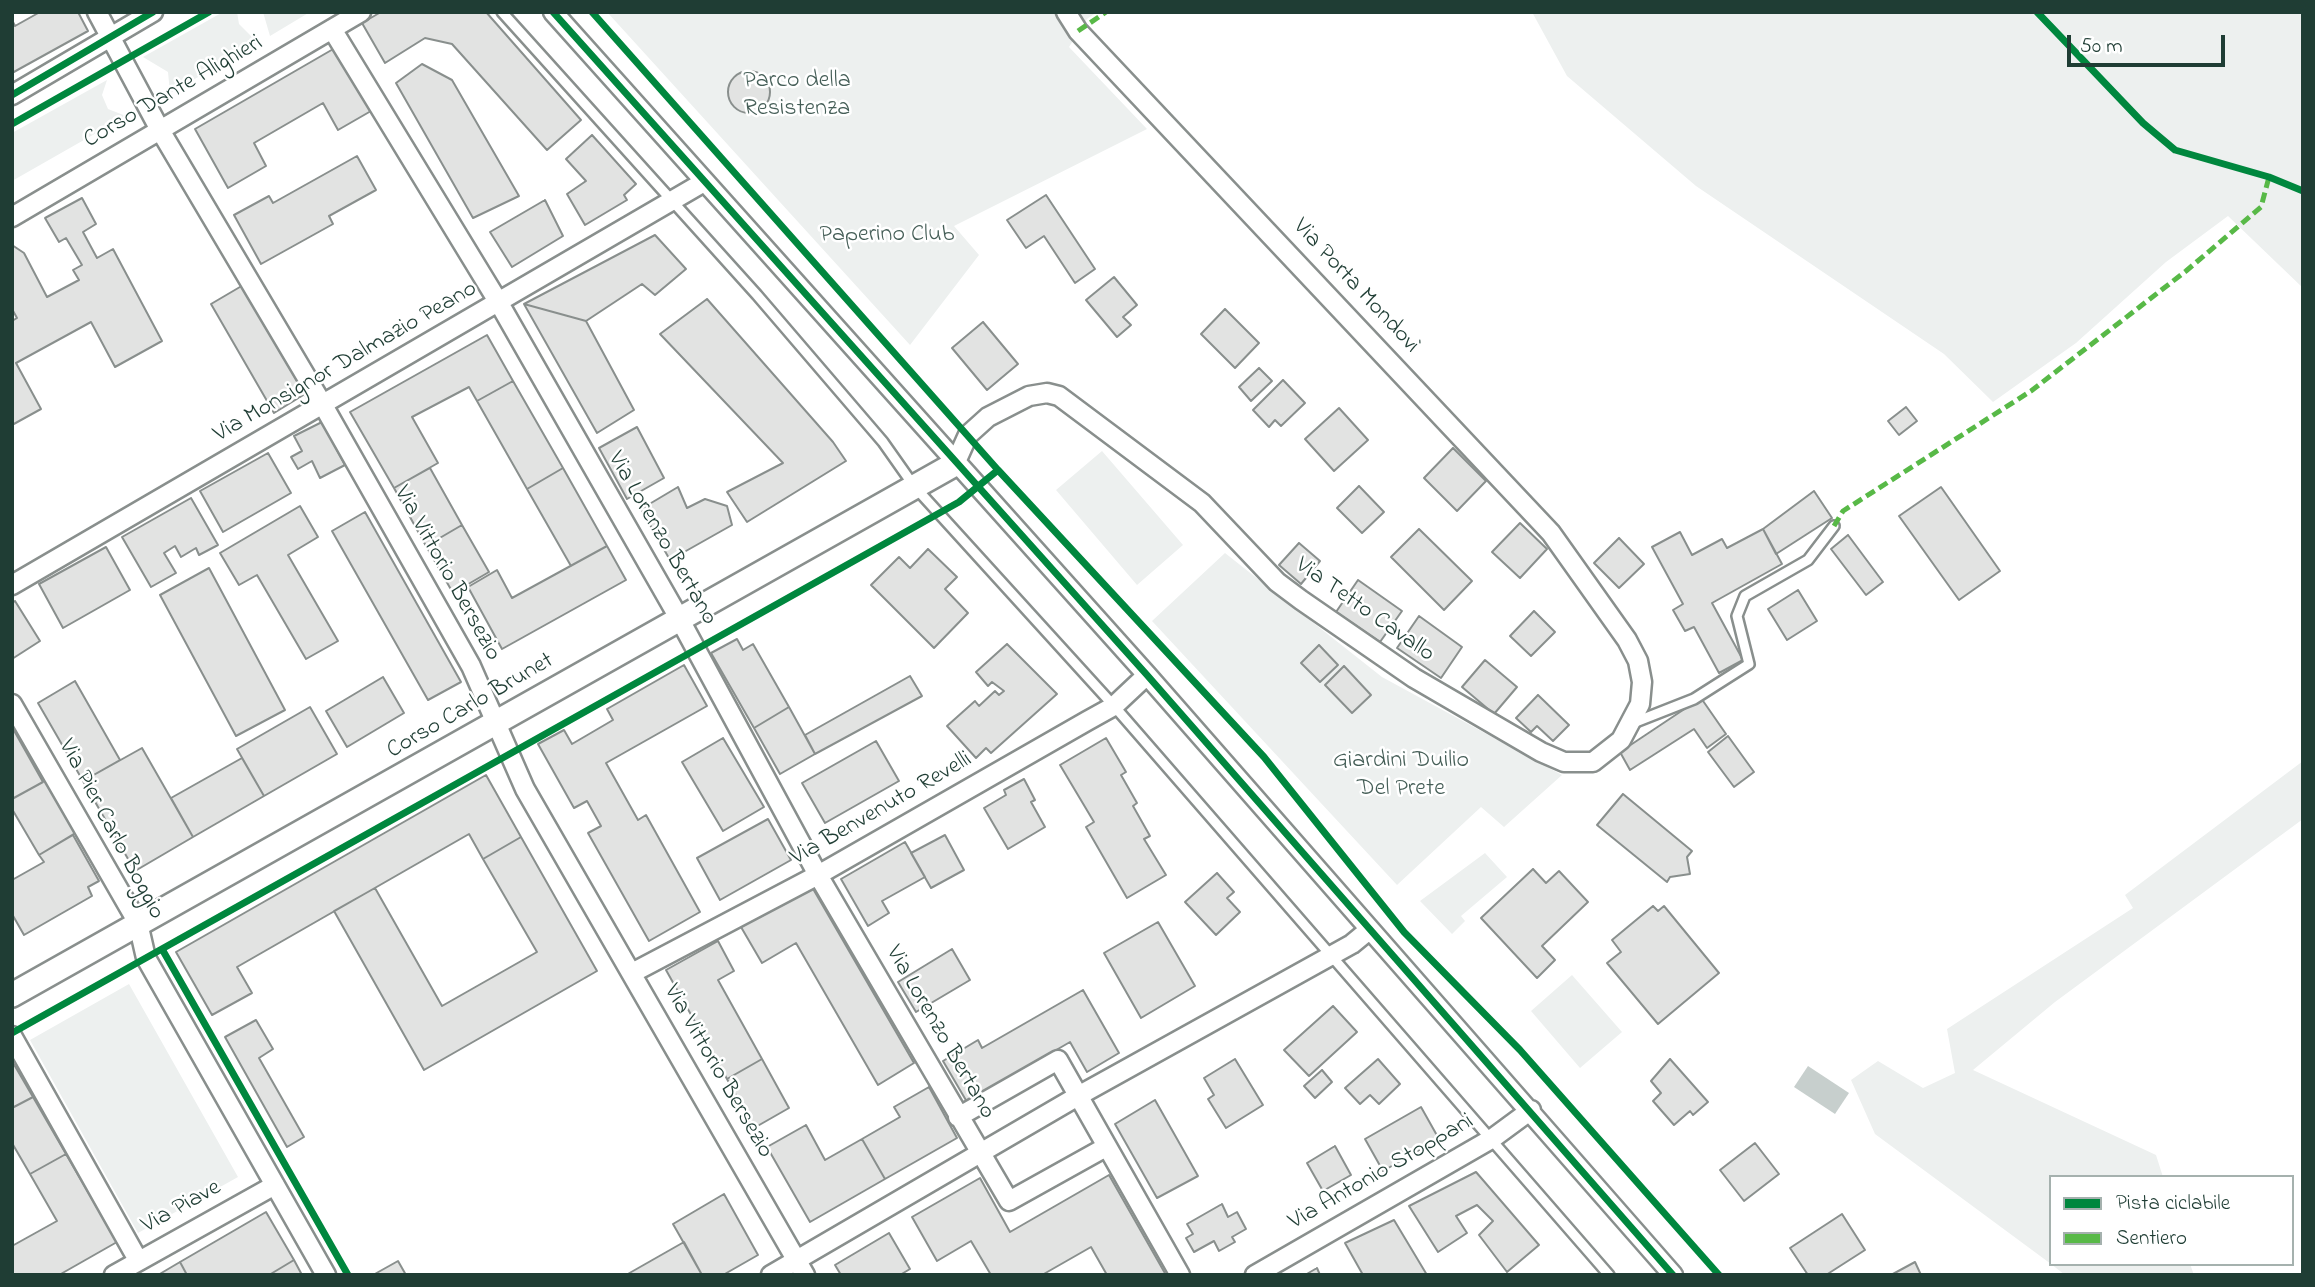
<!DOCTYPE html>
<meta charset="utf-8">
<style>
body{margin:0}
#map{position:relative;width:2315px;height:1287px;overflow:hidden;background:#fff;font-family:"Indie Flower",sans-serif}
canvas{display:block}
.frame{position:absolute;inset:0;border:14px solid #1f3d34;pointer-events:none}
.legend{position:absolute;left:2049px;top:1175px;width:245px;height:91px;box-sizing:border-box;background:#fff;border:2px solid #a5b1ae;margin:0;padding:9px 12px;list-style:none;font-size:21px;color:#1f3d34}
.legend li{display:flex;align-items:center;gap:14px;height:35px}
.legend b{width:35px;border:2px solid #a5b1ae}
.scale{position:absolute;left:2067px;top:35px;width:158px;height:32px;box-sizing:border-box;border:4px solid #1f3d34;border-top:0;padding-left:9px;font-size:21px;line-height:24px;white-space:nowrap;color:#1f3d34;-webkit-text-stroke:5px #fff;paint-order:stroke}
</style>
<div id="map">
<canvas width="2315" height="1287"></canvas>
<div class="frame"></div>
<ul class="legend">
<li><b style="height:9px;background:#00873e"></b>Pista ciclabile</li>
<li><b style="height:9px;background:#58b947"></b>Sentiero</li>
</ul>
<div class="scale">50 m</div>
</div>
<script>
const context = document.querySelector('canvas').getContext('2d');
context.lineJoin = 'round';
function paint(path, color) {
  context.fillStyle = color;
  context.fill(path, 'evenodd');
}
function poly(rows) {
  const path = new Path2D();
  for (const r of rows) {
    if (r.length === 3) {
      path.moveTo(r[0] + r[2], r[1]);
      path.arc(r[0], r[1], r[2], 0, 2 * Math.PI);
      continue;
    }
    path.moveTo(r[0], r[1]);
    for (let i = 2; i < r.length; i += 2) path.lineTo(r[i], r[i + 1]);
  }
  return path;
}
function strokePath(path, color, width, dash) {
  context.strokeStyle = color;
  context.lineWidth = width;
  context.lineCap = dash ? 'butt' : 'round';
  context.setLineDash(dash || []);
  context.stroke(path);
}
function write(font, color, halo, rows, align = 'center') {
  context.font = font + ' "Indie Flower",sans-serif';
  context.lineWidth = 5;
  context.setLineDash([]);
  context.textBaseline = 'middle';
  context.strokeStyle = halo;
  context.fillStyle = color;
  for (const [text, x, y, turn = 0] of rows) {
    context.save();
    context.translate(x, y);
    context.rotate((+turn || 0) * Math.PI / 180);
    context.textAlign = isNaN(turn) ? turn : align;
    if (halo) context.strokeText(text, 0, 0);
    context.fillText(text, 0, 0);
    context.restore();
  }
}
const built = poly([
 [223,12,237,12,239,24,258,43,170,93,168,72,143,57],
 [263,12,310,12,270,36],
 [607,12,1097,12,1087,19,1069,47,1147,129,954,226,979,255,910,345],
 [1532,12,2303,12,2303,288,2228,216,2166,262,2076,343,1993,402,1944,354,1696,186,1567,76],
 [107,80,102,95,108,109,126,116,12,181,12,133],
 [1102,451,1183,545,1137,585,1056,490],
 [1225,553,1382,677,1562,775,1504,827,1481,807,1397,885,1152,621],
 [2303,761,2303,819,2055,1002,1973,1070,2156,1155,2163,1177,2051,1177,2051,1264,1875,1134,1851,1080,1878,1061,1923,1088,1955,1073,1947,1029,2133,908,2125,895],
 [1485,853,1507,877,1461,916,1465,921,1452,934,1420,901],
 [1572,975,1622,1032,1580,1068,1531,1011],
 [129,984,238,1177,138,1233,30,1040],
 [2051,1264,2190,1264,2194,1275,2065,1275]
]);
const water = poly([
 [1808,1066,1849,1093,1835,1114,1794,1087]
]);
const building = poly([
 [40,12,78,12,88,31,12,73,12,20,15,26,40,12],
 [381,12,486,12,581,120,547,150,452,44,425,38,385,63,362,23,381,12],
 [335,48,371,111,338,130,323,103,254,143,266,166,228,188,195,129,335,48],
 [422,64,452,80,519,196,473,218,396,83,422,64],
 [749,92,21],
 [592,135,636,184,624,195,627,200,585,225,567,194,586,181,566,159,592,135],
 [357,156,376,190,329,216,333,224,261,264,234,215,269,196,273,203,357,156],
 [1046,195,1095,269,1075,283,1044,236,1026,248,1007,220,1046,195],
 [82,198,96,224,83,232,97,258,113,249,162,341,115,367,91,322,16,363,41,409,12,425,12,321,17,318,12,309,12,245,24,253,47,297,79,280,73,270,82,265,66,238,59,242,45,218,82,198],
 [545,200,563,236,512,267,490,232,545,200],
 [655,235,686,269,655,295,642,284,586,321,524,304,655,235],
 [1114,277,1137,305,1123,317,1131,325,1117,337,1086,300,1114,277],
 [245,284,265,319,262,321,305,394,274,413,211,304,245,284],
 [707,299,833,442,846,461,747,522,727,492,783,463,660,334,707,299],
 [524,304,586,321,634,410,597,433,524,304],
 [1225,309,1259,343,1235,368,1201,334,1225,309],
 [983,322,1018,364,987,390,952,348,983,322],
 [487,335,513,381,477,401,469,387,412,417,438,463,394,488,350,412,487,335],
 [1259,368,1272,381,1251,401,1239,387,1259,368],
 [1283,380,1305,403,1281,426,1275,420,1269,427,1253,410,1283,380],
 [513,381,563,468,527,489,477,401,513,381],
 [1906,407,1917,421,1899,435,1888,421,1906,407],
 [1339,408,1368,440,1334,471,1305,439,1339,408],
 [322,422,345,465,320,478,312,461,298,469,291,457,302,451,294,436,322,422],
 [637,427,664,478,627,499,599,448,637,427],
 [1453,448,1486,481,1457,511,1424,478,1453,448],
 [268,453,291,493,223,532,200,491,268,453],
 [430,468,462,525,426,546,394,488,430,468],
 [563,468,607,546,571,566,527,489,563,468],
 [1359,486,1384,512,1362,533,1337,508,1359,486],
 [678,487,687,508,705,499,727,506,732,525,670,560,641,509,678,487],
 [1941,487,2000,571,1959,600,1899,516,1941,487],
 [1814,491,1832,518,1776,554,1763,529,1814,491],
 [191,498,218,545,199,555,196,548,181,557,175,546,164,553,176,573,151,587,122,537,191,498],
 [300,506,318,537,288,555,338,641,306,659,257,575,239,585,220,553,300,506],
 [365,512,461,682,428,700,332,531,365,512],
 [1520,523,1547,549,1520,578,1492,552,1520,523],
 [462,525,489,572,453,593,426,546,462,525],
 [1419,529,1472,581,1444,610,1391,557,1419,529],
 [1763,529,1782,564,1712,603,1743,660,1719,673,1694,627,1685,631,1673,610,1683,604,1652,547,1680,532,1692,555,1722,539,1727,548,1763,529],
 [1848,535,1883,582,1866,595,1831,549,1848,535],
 [1619,538,1644,564,1619,588,1594,563,1619,538],
 [1299,543,1320,561,1301,584,1279,565,1299,543],
 [607,546,626,580,502,649,468,587,497,570,512,598,607,546],
 [106,547,130,590,63,628,39,584,106,547],
 [928,549,957,577,945,589,968,613,934,648,871,585,899,557,910,568,928,549],
 [209,568,285,710,236,736,160,595,209,568],
 [1358,580,1402,611,1380,642,1336,612,1358,580],
 [1798,590,1817,621,1787,640,1768,609,1798,590],
 [15,601,40,641,12,659,12,603,15,601],
 [1534,611,1555,632,1531,656,1510,636,1534,611],
 [1419,616,1462,647,1441,678,1397,648,1419,616],
 [737,639,743,650,753,644,789,707,754,728,711,653,737,639],
 [1007,644,1057,694,991,753,986,748,976,758,947,726,975,701,979,706,995,691,999,695,1004,691,992,682,988,686,976,672,1007,644],
 [1319,645,1338,665,1320,682,1301,663,1319,645],
 [1485,660,1517,687,1494,714,1462,687,1485,660],
 [684,665,707,706,606,763,638,820,646,815,700,912,649,941,588,833,601,826,587,801,574,808,538,744,564,730,572,744,613,720,607,709,684,665],
 [1344,666,1371,695,1352,713,1325,685,1344,666],
 [910,676,922,696,815,754,805,735,910,676],
 [383,677,404,713,347,747,326,711,383,677],
 [75,681,120,760,83,781,38,703,75,681],
 [1538,695,1569,725,1553,741,1537,726,1531,732,1516,718,1538,695],
 [1701,698,1726,734,1707,748,1694,729,1630,770,1620,752,1701,698],
 [310,707,337,754,264,796,237,749,310,707],
 [789,707,815,754,780,774,754,728,789,707],
 [12,727,43,782,12,799,12,727],
 [1728,736,1754,772,1734,787,1708,752,1728,736],
 [723,738,764,807,723,831,682,762,723,738],
 [1106,738,1126,772,1121,775,1137,803,1133,806,1150,836,1144,839,1166,875,1127,898,1086,827,1094,822,1060,765,1106,738],
 [876,741,899,781,825,823,802,783,876,741],
 [142,748,193,837,135,871,83,781,142,748],
 [242,758,264,796,193,837,171,798,242,758],
 [486,775,521,837,483,859,469,834,237,967,252,993,212,1015,176,952,486,775],
 [1024,779,1035,800,1031,802,1045,827,1008,849,984,808,1006,795,1004,790,1024,779],
 [46,780,77,832,39,855,12,809,12,799,46,780],
 [1623,794,1692,851,1687,857,1690,874,1670,877,1667,882,1597,825,1623,794],
 [768,819,791,860,720,900,697,858,768,819],
 [73,835,99,881,88,887,92,896,24,935,12,914,12,880,44,862,39,855,73,835],
 [945,835,964,870,931,888,911,853,945,835],
 [521,837,597,971,424,1070,334,911,375,888,442,1006,537,952,483,859,521,837],
 [905,842,925,877,882,901,889,913,868,926,841,879,905,842],
 [1533,869,1546,883,1559,871,1588,902,1542,946,1555,960,1537,978,1481,918,1533,869],
 [1217,873,1234,892,1227,898,1240,912,1216,935,1185,902,1217,873],
 [812,887,914,1063,878,1085,796,943,762,963,741,927,812,887],
 [1653,906,1658,911,1664,906,1719,973,1658,1024,1607,963,1621,952,1612,940,1653,906],
 [1158,922,1195,986,1141,1018,1104,953,1158,922],
 [718,941,734,971,718,980,762,1059,727,1079,666,970,718,941],
 [952,949,970,980,916,1012,898,982,952,949],
 [1083,990,1119,1053,1087,1072,1070,1042,967,1102,943,1061,978,1040,982,1048,1083,990],
 [1333,1006,1357,1032,1309,1076,1284,1050,1333,1006],
 [256,1020,273,1049,259,1058,304,1137,287,1147,225,1037,256,1020],
 [762,1059,789,1108,754,1128,727,1079,762,1059],
 [1235,1059,1263,1105,1226,1128,1208,1099,1214,1095,1204,1078,1235,1059],
 [1378,1059,1400,1084,1379,1104,1370,1095,1360,1104,1345,1088,1378,1059],
 [1670,1059,1708,1102,1693,1115,1690,1111,1674,1125,1653,1101,1661,1093,1651,1081,1670,1059],
 [12,1061,33,1097,12,1108,12,1061],
 [1322,1070,1332,1082,1315,1098,1304,1086,1322,1070],
 [929,1087,957,1138,885,1179,862,1139,900,1117,894,1107,929,1087],
 [33,1097,66,1154,30,1174,12,1143,12,1108,33,1097],
 [1155,1100,1198,1176,1157,1198,1115,1124,1155,1100],
 [1421,1107,1439,1139,1383,1171,1365,1139,1421,1107],
 [806,1125,825,1160,862,1139,885,1179,810,1222,767,1147,806,1125],
 [1755,1143,1779,1174,1744,1201,1720,1170,1755,1143],
 [1335,1146,1351,1175,1323,1191,1307,1163,1335,1146],
 [66,1154,117,1242,59,1275,12,1275,12,1246,57,1221,30,1174,66,1154],
 [1476,1172,1539,1245,1507,1272,1479,1235,1493,1221,1477,1205,1456,1216,1467,1233,1438,1252,1409,1206,1476,1172],
 [1109,1175,1166,1275,1107,1275,1091,1247,1042,1275,991,1275,971,1241,937,1261,912,1217,980,1178,1010,1232,1109,1175],
 [724,1194,758,1255,723,1275,702,1275,673,1224,724,1194],
 [1222,1204,1228,1217,1237,1212,1246,1229,1232,1237,1235,1242,1219,1251,1214,1241,1194,1252,1186,1238,1193,1234,1187,1224,1222,1204],
 [266,1212,294,1260,269,1275,187,1275,180,1262,266,1212],
 [1842,1214,1865,1250,1826,1275,1808,1275,1790,1248,1842,1214],
 [1394,1220,1427,1275,1363,1275,1345,1243,1394,1220],
 [889,1233,910,1269,900,1275,841,1275,835,1265,889,1233],
 [684,1242,702,1275,626,1275,684,1242],
 [294,1260,302,1275,269,1275,294,1260],
 [398,1261,406,1275,373,1275,398,1261],
 [180,1262,187,1275,158,1275,180,1262],
 [1915,1262,1921,1275,1891,1275,1915,1262],
 [1317,1268,1320,1275,1305,1275,1317,1268]
]);
const service = poly([
 [502,12,757,295,883,442,914,486,1114,706,1609,1275],
 [1633,723,1694,699,1749,664,1737,616,1745,596,1808,560,1834,526]
]);
const minor = poly([
 [97,12,160,130,323,405,471,666,525,789,805,1275],
 [553,12,1147,675,1673,1275],
 [332,29,499,303,679,618,818,875,1009,1201,1106,1147],
 [12,95,153,12],
 [12,217,361,12],
 [955,464,968,435,988,417,1029,396,1047,393,1059,396,1202,503,1277,582,1301,600,1414,678,1541,752,1564,762,1593,762,1621,740,1640,704,1642,682,1638,661,1627,640,1551,533,1078,31,1066,12],
 [12,585,704,182],
 [12,704,138,923,146,958,326,1275],
 [632,973,818,875,1087,721,1114,706,1147,675],
 [12,1036,138,1260],
 [958,1117,1058,1060,1180,1275],
 [114,1275,275,1185],
 [771,1275,1078,1096,1352,944,1369,930],
 [1255,1275,1493,1138,1531,1110]
]);
const tertiary = poly([
 [12,995,955,464]
]);
const quiet = poly([
 [1078,31,1106,12],
 [1834,526,1843,511,2031,391,2186,271,2261,207,2269,177]
]);
const cycleway = poly([
 [553,12,1147,675,1673,1275],
 [592,12,998,470,1264,757,1404,932,1520,1050,1719,1275],
 [2037,12,2143,123,2175,150,2269,177,2303,191],
 [12,95,153,12],
 [12,124,209,12],
 [162,949,348,1275],
 [12,1033,959,502,998,470]
]);
const parkNames = [
 ["Parco della",797,82],
 ["Resistenza",797,110],
 ["Paperino Club",887,236],
 ["Giardini Duilio",1401,762],
 ["Del Prete",1401,790]
];
const streetNames = [
 ["Corso Dante Alighieri",174,93,-30],
 ["Via Porta Mondovì",1355,287,47],
 ["Via Monsignor Dalmazio Peano",346,363,-30],
 ["Via Lorenzo Bertano",661,539,60],
 ["Via Vittorio Bersezio",446,574,61],
 ["Via Tetto Cavallo",1364,611,35],
 ["Corso Carlo Brunet",471,707,-30],
 ["Via Benvenuto Revelli",882,810,-30],
 ["Via Pier Carlo Boggio",110,830,62],
 ["Via Lorenzo Bertano",939,1033,60],
 ["Via Vittorio Bersezio",717,1072,60],
 ["Via Antonio Stoppani",1382,1173,-30],
 ["Via Piave",182,1208,-29]
];
paint(built, '#edf0ef');
paint(water, '#c7cfcd');
paint(building, '#e2e3e2');
strokePath(building, '#898f8d', 2);
strokePath(service, '#898f8d', 14);
strokePath(minor, '#898f8d', 23);
strokePath(tertiary, '#898f8d', 28);
strokePath(service, '#fff', 9);
strokePath(minor, '#fff', 18);
strokePath(tertiary, '#fff', 23);
strokePath(quiet, '#58b947', 5, [10, 5]);
strokePath(cycleway, '#00873e', 7);
write('24px', '#455e57', '#fff', parkNames);
write('24px', '#1f3d34', '#fff', streetNames);
</script>
